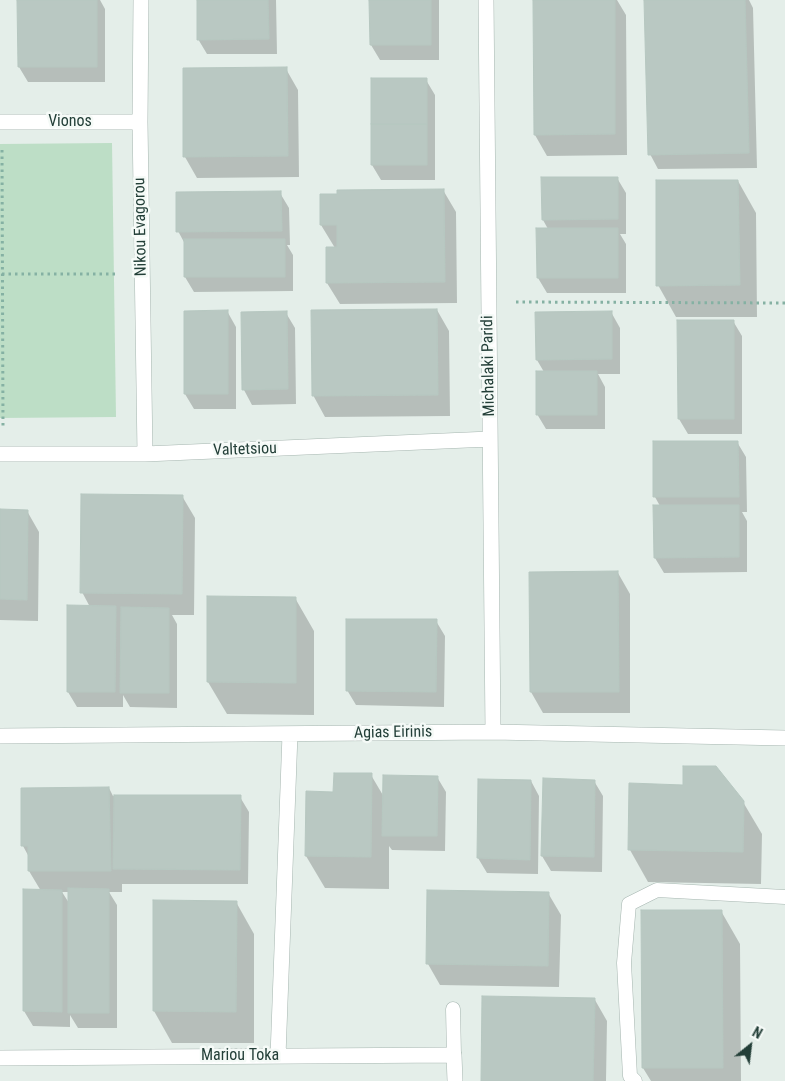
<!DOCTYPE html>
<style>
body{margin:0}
#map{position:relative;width:785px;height:1081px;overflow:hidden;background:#e4eee9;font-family:"Roboto Condensed",sans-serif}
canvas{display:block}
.north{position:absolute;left:725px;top:1021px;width:50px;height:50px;-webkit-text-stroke:4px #f5faf7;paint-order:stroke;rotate:29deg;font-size:14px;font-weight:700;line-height:20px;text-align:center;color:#233f38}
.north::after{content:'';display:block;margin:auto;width:18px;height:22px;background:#233f38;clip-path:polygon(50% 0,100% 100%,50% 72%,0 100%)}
</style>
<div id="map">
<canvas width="785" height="1081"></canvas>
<div class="north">N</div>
</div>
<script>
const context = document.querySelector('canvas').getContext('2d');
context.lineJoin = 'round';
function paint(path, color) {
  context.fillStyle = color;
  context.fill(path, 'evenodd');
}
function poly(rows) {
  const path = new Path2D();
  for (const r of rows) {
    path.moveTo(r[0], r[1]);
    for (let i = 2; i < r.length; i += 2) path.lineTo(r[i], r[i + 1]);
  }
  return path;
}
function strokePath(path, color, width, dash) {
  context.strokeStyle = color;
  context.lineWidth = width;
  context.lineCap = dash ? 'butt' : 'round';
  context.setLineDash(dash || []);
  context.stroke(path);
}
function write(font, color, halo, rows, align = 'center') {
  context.font = font + ' "Roboto Condensed",sans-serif';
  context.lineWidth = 5;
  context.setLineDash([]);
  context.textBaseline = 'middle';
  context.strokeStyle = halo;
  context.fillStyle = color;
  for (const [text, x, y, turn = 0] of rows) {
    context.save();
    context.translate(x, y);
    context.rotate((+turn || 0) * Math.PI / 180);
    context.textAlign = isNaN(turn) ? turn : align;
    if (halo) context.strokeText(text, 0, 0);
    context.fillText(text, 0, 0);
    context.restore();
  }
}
const green = poly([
 [112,143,116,417,0,418,0,144]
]);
const shadow = poly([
 [19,0,100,0,105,9,105,82,28,82,19,67],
 [198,0,276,0,277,54,207,54,198,39],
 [370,0,439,0,439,60,380,60,371,45],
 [534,0,617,0,626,15,627,155,547,156,535,135],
 [646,0,749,0,753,8,757,168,658,169,650,154],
 [286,69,298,90,299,177,197,178,185,157],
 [426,80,435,95,435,180,381,180,372,165],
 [617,178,626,193,626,234,620,234,626,244,626,293,547,293,538,278,548,229,543,220],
 [738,181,756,213,757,317,676,317,658,285],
 [443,190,456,212,457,303,340,304,327,283,335,248,321,225],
 [280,193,289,208,290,245,287,245,293,255,293,291,194,292,185,277,185,244,178,231],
 [437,310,449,331,450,416,325,417,313,395],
 [227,311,236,327,236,409,194,409,185,394],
 [611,312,620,328,620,374,598,374,605,387,605,429,546,429,537,414,544,372,537,360],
 [286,313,295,328,296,404,252,405,244,390],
 [733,321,742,336,742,434,688,434,679,419],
 [737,442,746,457,747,512,742,512,747,521,747,572,664,573,655,558,660,506,655,497,654,443],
 [182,496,195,518,194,615,172,615,177,624,177,708,130,707,123,695,123,707,77,707,68,692,90,607,82,592],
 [0,511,27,511,39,532,38,621,0,620],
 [618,573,630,594,630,713,543,713,531,692],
 [295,598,314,631,314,715,227,714,208,682],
 [436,621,445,636,444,707,356,705,347,690],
 [371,775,384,797,437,777,446,792,445,851,392,850,389,846,389,889,325,888,306,856],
 [479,780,531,781,539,796,538,874,487,873,478,858],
 [594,781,603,796,602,872,551,871,542,856],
 [684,786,743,802,762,834,761,884,648,882,630,850],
 [109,788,113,796,240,797,249,812,248,884,122,884,122,892,109,892,117,905,117,1028,78,1028,70,1015,70,1027,33,1026,24,1011,41,891,29,871,29,857,23,846,22,789],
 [62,892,69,892,69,903],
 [548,893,561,915,559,987,440,985,428,964],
 [236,902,254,934,254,1043,172,1043,154,1011],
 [721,911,740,944,741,1081,651,1081,643,1068],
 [595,1000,607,1021,606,1081,482,1081]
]);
const building = poly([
 [17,0,97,0,97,67,18,67,17,0],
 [197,0,268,0,269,39,197,40,197,0],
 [369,0,431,0,431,45,370,45,369,0],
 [533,0,615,0,615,134,534,135,533,0],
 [644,0,745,0,749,153,648,155,644,0],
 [287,67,288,156,183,157,183,68,287,67],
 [371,78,427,78,427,124,371,124,371,78],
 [371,124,427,124,427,165,371,165,371,124],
 [541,177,618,177,618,219,542,220,541,177],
 [656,180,738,180,740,285,656,286,656,180],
 [444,189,445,282,326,283,326,247,337,247,337,225,320,225,320,194,337,194,337,190,444,189],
 [281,191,282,231,176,232,176,192,281,191],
 [536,228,618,228,618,278,537,278,536,228],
 [184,239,285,239,285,277,184,277,184,239],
 [437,309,438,395,312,396,311,310,437,309],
 [228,310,228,394,184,394,184,311,228,310],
 [287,311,288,389,242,390,241,312,287,311],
 [612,311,612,359,536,360,535,312,612,311],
 [677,320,734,320,734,419,678,419,677,320],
 [536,371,597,371,597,415,536,415,536,371],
 [653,441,738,441,739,497,653,497,653,441],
 [81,494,183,495,182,594,80,593,81,494],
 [653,505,739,505,739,557,654,558,653,505],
 [0,509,28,510,27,600,0,599,0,509],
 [618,571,619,692,530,692,529,572,618,571],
 [207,596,296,597,296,683,207,682,207,596],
 [67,605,116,606,115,692,67,692,67,605],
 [121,607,169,608,169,693,120,693,121,607],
 [346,619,437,619,436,692,346,691,346,619],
 [683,766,716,766,744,801,743,852,628,850,629,783,683,785,683,766],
 [334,773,372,773,371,857,305,856,306,791,333,792,334,773],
 [383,775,438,776,437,836,382,836,383,775],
 [543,778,595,780,594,857,541,856,543,778],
 [478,779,531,780,530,860,477,858,478,779],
 [109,787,111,871,28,871,28,846,21,846,21,788,109,787],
 [114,795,241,795,240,870,113,869,114,795],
 [68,888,109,889,109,1013,68,1013,68,888],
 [23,889,62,890,62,1012,23,1011,23,889],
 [427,890,549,892,548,966,426,964,427,890],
 [153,900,237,901,236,1012,153,1011,153,900],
 [641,910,722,910,723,1068,642,1068,641,910],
 [482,996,595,998,593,1081,481,1081,482,996]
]);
const path = poly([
 [2,150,3,428],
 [2,274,116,274],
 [516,302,785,303]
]);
const lane = poly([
 [453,1009,454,1055],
 [635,1081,630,1076,624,963,629,904,657,890,785,897]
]);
const street = poly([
 [141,0,140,122,145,454],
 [486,0,493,732],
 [0,122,140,122],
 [0,454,145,454,490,439],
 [0,736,493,732,785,738],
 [278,1056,290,734],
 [0,1058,454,1055,455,1081]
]);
const streetNames = [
 ["Vionos",70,122],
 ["Nikou Evagorou",141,227,-91],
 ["Michalaki Paridi",489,366,-91],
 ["Valtetsiou",245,450,-2],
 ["Agias Eirinis",393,733,-1],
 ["Mariou Toka",240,1056]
];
paint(green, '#bddec6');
paint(shadow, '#0003');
paint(building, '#b9c8c2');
strokePath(building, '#b6c7c0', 1);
strokePath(lane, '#a6b6b0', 15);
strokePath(street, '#a6b6b0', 16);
strokePath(path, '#85b1a3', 3, [2.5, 4]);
strokePath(lane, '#fff', 14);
strokePath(street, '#fff', 15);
write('16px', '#233f38', '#f5faf7', streetNames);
</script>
